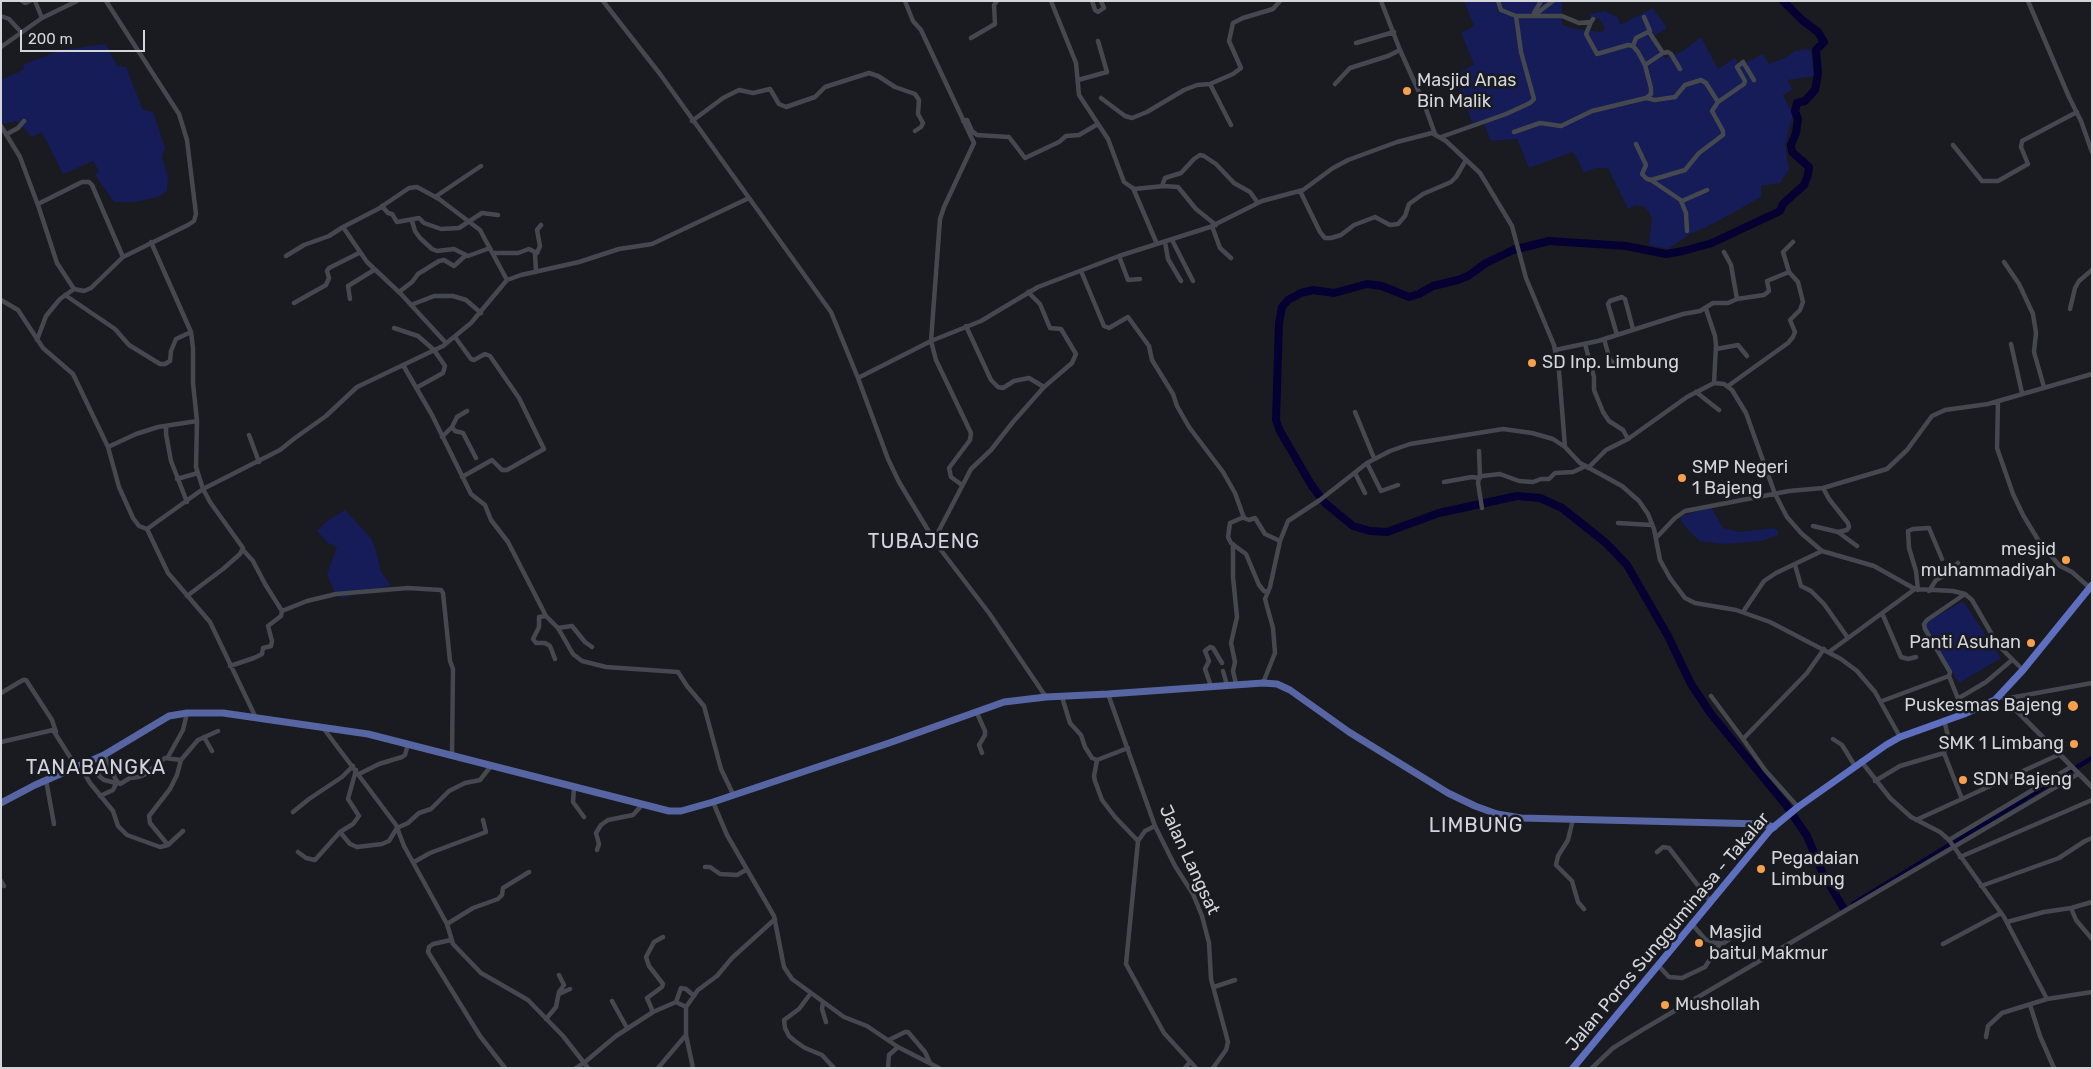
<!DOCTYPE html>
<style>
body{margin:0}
#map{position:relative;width:2093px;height:1069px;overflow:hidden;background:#191b21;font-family:Rubik,sans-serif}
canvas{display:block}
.frame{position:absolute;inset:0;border:2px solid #d3d5d9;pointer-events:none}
.scale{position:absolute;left:20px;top:30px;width:125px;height:22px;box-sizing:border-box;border:2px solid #d3d5d9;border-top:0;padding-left:6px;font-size:15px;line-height:18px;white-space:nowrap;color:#d3d5d9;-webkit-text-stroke:4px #191b21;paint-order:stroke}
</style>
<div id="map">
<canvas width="2093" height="1069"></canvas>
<div class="frame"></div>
<div class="scale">200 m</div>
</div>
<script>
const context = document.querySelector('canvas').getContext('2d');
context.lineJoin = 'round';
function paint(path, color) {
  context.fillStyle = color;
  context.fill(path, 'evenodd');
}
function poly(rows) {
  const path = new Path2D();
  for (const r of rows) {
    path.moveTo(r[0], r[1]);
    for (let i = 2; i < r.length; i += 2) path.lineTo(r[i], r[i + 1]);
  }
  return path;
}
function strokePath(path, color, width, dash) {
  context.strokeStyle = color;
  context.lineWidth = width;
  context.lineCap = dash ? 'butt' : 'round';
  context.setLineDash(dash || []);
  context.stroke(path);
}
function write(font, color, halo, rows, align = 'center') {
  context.font = font + ' Rubik,sans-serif';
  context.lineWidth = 5;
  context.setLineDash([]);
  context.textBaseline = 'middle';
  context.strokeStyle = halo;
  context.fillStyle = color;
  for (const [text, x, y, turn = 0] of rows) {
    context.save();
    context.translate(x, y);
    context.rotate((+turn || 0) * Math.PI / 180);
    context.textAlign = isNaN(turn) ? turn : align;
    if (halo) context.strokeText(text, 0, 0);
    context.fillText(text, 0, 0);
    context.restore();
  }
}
const green = poly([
 [1464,1,1562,1,1562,25,1575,29,1601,32,1605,29,1599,18,1591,20,1590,14,1605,11,1618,17,1620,25,1653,8,1667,28,1652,37,1665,58,1683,51,1701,37,1718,69,1735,58,1739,66,1763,54,1769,64,1785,58,1795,51,1811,49,1814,76,1788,80,1792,90,1783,95,1793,114,1785,146,1789,169,1780,183,1761,186,1761,197,1715,223,1690,234,1668,249,1649,245,1652,218,1645,207,1636,205,1628,209,1608,168,1596,168,1584,173,1576,156,1572,152,1529,168,1517,139,1491,141,1483,121,1472,122,1455,76,1474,64,1461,33,1474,26],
 [106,44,117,66,126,67,143,110,153,112,165,148,162,157,168,177,167,191,158,197,135,202,114,202,95,175,99,171,93,161,63,174,42,132,32,137,17,121,1,124,1,80,23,70,24,64,61,50],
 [1711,507,1723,528,1739,532,1774,528,1778,531,1778,535,1761,541,1724,544,1700,541,1689,531,1681,521,1682,516],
 [345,510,371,538,376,550,381,572,391,585,342,598,334,591,327,574,337,547,328,543,317,531,327,521],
 [1963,601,2001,658,1959,683,1923,624]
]);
const canal = poly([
 [1853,904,2092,758]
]);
const river = poly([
 [1783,1,1802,20,1818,32,1824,42,1816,50,1818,74,1815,90,1805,101,1797,103,1795,111,1798,119,1796,133,1791,145,1792,152,1809,167,1808,175,1804,185,1783,204,1780,211,1712,243,1683,251,1666,254,1626,246,1549,241,1513,250,1486,263,1468,276,1458,280,1433,286,1419,294,1409,297,1382,286,1367,284,1334,293,1313,290,1301,293,1288,300,1282,307,1279,323,1276,420,1280,431,1312,486,1325,503,1353,526,1370,531,1387,532,1439,513,1517,496,1540,498,1562,508,1606,543,1627,565,1668,636,1691,684,1711,714,1786,805,1807,836,1823,874,1844,909]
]);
const minor = poly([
 [22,1,25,3,30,1],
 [35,1,42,18],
 [603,1,660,74,831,312,858,378,888,459,899,482,937,545,989,613,1046,697],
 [905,1,913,21,921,30,974,143,944,207,940,219,931,341,936,360,971,433,970,440,949,468,951,477,962,485],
 [1051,1,1076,63,1079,95,1108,139,1124,182,1134,189,1164,186,1178,187,1196,209,1216,225],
 [1092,1,1095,10,1098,12,1104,8,1101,1],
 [1381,1,1400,50,1423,101,1435,134],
 [2028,1,2069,97,2081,121,2092,152],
 [1534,13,1541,1],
 [1536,14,1553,1],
 [1,16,9,19,21,32],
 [1516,16,1562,16,1579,23,1591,22,1593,19],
 [1649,32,1663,53,1668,52,1671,54,1680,69],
 [971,38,995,24,994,5,997,1],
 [1356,43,1394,32],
 [1633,46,1636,38,1650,31,1644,17],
 [1,47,42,18,77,1],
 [1645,65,1663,53],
 [1078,80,1107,72,1098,41],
 [1210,84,1231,125],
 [1335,84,1350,68,1388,56,1400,50],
 [1101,98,1125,116,1132,118,1147,112,1184,90,1197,85,1210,84,1233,74,1241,68,1229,41,1233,23,1243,18,1273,9,1280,1],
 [1646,98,1655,100,1675,97,1685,85,1701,80,1706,83,1718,102,1744,84,1745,81,1737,67,1743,62,1754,80],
 [692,121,723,98,739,90,753,93,770,89,779,104,786,107,815,97,825,87,869,73,878,76,895,87,915,94,919,100,918,114,923,123,921,127,915,131],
 [963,121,967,120,972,131,977,135,1009,137,1025,158,1059,142,1066,136,1079,135,1098,124],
 [1,126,20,157,39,208,57,263,74,289],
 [1514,132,1540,123,1561,126,1592,111,1646,98,1651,94,1651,88,1645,65,1638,52,1633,46,1628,45,1597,54,1586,34,1591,22],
 [7,134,18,128,24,121],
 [1441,137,1506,114,1530,103,1534,99,1521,52,1516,16,1501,10,1498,1],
 [1636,144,1646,165,1642,174,1647,179,1651,180,1685,170,1699,153,1723,135,1723,131,1712,111,1718,102],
 [1953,145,1982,181,1998,181,2028,164,2021,147,2022,141,2077,112],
 [1651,180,1682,201,1707,190],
 [1162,186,1165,178,1181,173,1194,159,1200,155,1204,156,1216,164,1234,183,1250,192,1258,203],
 [1133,188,1157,244],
 [1300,191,1320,232,1325,238,1331,238,1341,235,1354,225,1375,217,1390,225,1398,224,1405,216,1409,204,1423,194,1451,182,1456,177,1466,160],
 [435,197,481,166],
 [1681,201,1686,213,1687,231],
 [38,204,82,182,89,182,92,185,123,257],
 [382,206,388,213,392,214,397,222,419,218,424,223,441,229,459,228,482,213,498,215],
 [412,221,415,231,420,238,432,249,437,251,454,249,468,256,490,248],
 [1212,226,1220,248,1231,258],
 [1172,240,1193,281],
 [151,242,191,332,193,348,193,383,197,421,196,467,203,489,210,502,243,548,240,554,223,569,187,596],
 [1165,242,1168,259,1181,281],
 [1724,252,1731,265,1737,299],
 [493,253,518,253,529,249,537,253,540,246,537,230,541,225],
 [535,253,536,272],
 [286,256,304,245,329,236,343,227],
 [1119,256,1128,280,1140,279],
 [2004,262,2019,284,2033,314,2036,333,2034,352,2044,387],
 [1081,271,1104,326,1109,328,1128,317,1149,346,1152,360,1173,394,1177,406,1189,427,1223,472,1235,493,1244,518,1249,520,1255,518,1265,534,1280,541],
 [399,292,412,282,418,274,439,261,444,260,454,266,465,256],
 [65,295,115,329,129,345,160,364,165,364,170,361,171,351,176,339,191,332],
 [350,299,348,286,374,270],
 [1,300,18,310,43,348,73,374,108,447,119,487,133,518,139,526,147,529],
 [294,303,326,285,329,278,327,271,329,268,359,253],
 [411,305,434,296,453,296,466,300,481,313],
 [1706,309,1715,336,1716,345,1714,383],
 [2070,309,2075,288,2079,281,2092,270],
 [966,326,991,380,998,387,1003,388,1014,381,1029,378,1044,387],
 [394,328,418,336,434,350,445,366,443,373,416,388],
 [1617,335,1608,304,1610,301,1622,297,1625,299,1633,329],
 [455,337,471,359,474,360,485,354,490,356,519,398,544,449,507,470,502,470,492,460,462,477],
 [1604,339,1610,360,1616,364,1626,365],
 [37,340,46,316,60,299,74,289,84,291,91,288,123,257,188,225,194,221,196,214,187,140,179,114,106,1],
 [446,343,401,294,367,262,343,227,378,209,409,188,417,187,439,199,480,230,507,280],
 [1585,344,1594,377,1594,390,1603,412,1609,421,1623,430,1628,439],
 [2011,344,2022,393],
 [1716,349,1738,345,1747,356],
 [1555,350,1598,341,1683,314,1700,311,1713,303,1728,303,1737,299,1764,295,1769,291,1767,281,1789,272,1783,252,1793,242],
 [403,365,432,415,471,494,485,505,491,520,508,542,546,616,558,628,573,654,582,661,606,667,678,672,687,686,704,706,721,769,733,794],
 [858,378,931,341,981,321,1038,287,1119,256,1210,227,1262,201,1303,190,1333,168,1348,160,1397,142,1432,133,1446,141,1480,173,1512,226,1526,278,1554,345,1559,371,1565,447],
 [1728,386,1788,343,1793,337,1795,332,1790,320,1800,310,1803,302,1798,282,1789,272],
 [1696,392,1719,410],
 [1998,401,1997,448,2013,494,2023,515,2040,543,2060,566,2072,572,2090,588],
 [1355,412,1374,458],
 [166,426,166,434,171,461,187,502],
 [452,427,455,431,463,433,476,458],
 [249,435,259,462],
 [442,437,452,427,457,417,467,411],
 [108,447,136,434,158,427,197,421],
 [1479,451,1480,478],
 [1367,463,1381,491,1398,485],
 [1588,468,1606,450,1628,439,1687,397,1714,383,1724,384,1732,390,1746,413,1775,494,1787,517,1801,533,1822,551,1874,566,1915,589,1953,591,1965,594,1972,600,1998,645,2023,670],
 [1355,473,1365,493],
 [177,479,198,473],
 [1444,482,1472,477,1479,478],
 [1482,508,1478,483,1479,478,1482,476,1500,474,1519,481,1533,482,1541,479,1549,479,1555,473,1573,472,1586,466],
 [1244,517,1230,523,1228,537,1231,543,1246,554,1259,585,1264,591,1268,592],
 [1618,523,1652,525],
 [1813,526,1838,532,1847,530,1849,527,1848,523,1829,499,1823,488],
 [1838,532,1857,546],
 [1656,538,1675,518,1685,511,1789,491,1823,488,1887,469,1907,450,1932,416,1945,410,1988,404,2092,374],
 [934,540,971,469,991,450,1013,422,1044,387,1072,363,1076,354,1061,329,1050,328,1040,304,1028,292],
 [1233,544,1233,577,1237,617,1231,643,1235,662,1233,671,1236,684],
 [243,550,253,561,265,584,282,611,307,601,336,594,408,588,441,590,443,593,450,661,453,669,452,755],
 [1795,565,1801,586,1811,591,1824,604,1848,638],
 [1918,590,1916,571,1909,548,1908,531,1913,529,1929,528,1942,559],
 [1929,591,1936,580,1947,574,1958,563],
 [1743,612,1764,581,1776,573,1822,551],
 [1882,613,1901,657,1908,659,1916,657],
 [546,616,539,617,539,627,533,639,536,643,545,643,550,646,555,659],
 [558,628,572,626,585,642,592,647],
 [1829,652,1915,589],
 [230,666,254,658,262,654,263,648,271,646,272,641,268,626,281,616,282,611],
 [1223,671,1227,685],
 [1949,676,1964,714],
 [1263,683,1275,653,1273,628,1265,599,1270,587,1280,541,1288,521,1320,500,1367,463,1390,451,1410,444,1503,429,1532,433,1553,439,1565,447,1580,463,1622,486,1639,501,1648,514,1654,529,1660,560,1670,578,1685,598,1695,603,1736,610,1770,622,1841,659,1857,671,1875,692,1900,737],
 [1211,686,1205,669,1209,661,1205,651,1210,647,1213,648,1222,663],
 [1,693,23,680,26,680,52,720,56,732],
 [1108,694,1155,826,1175,866,1193,894,1202,916,1209,943,1211,979,1228,1042,1226,1050,1213,1068],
 [1711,696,1743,739],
 [1062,697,1070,723,1081,735,1085,747,1092,758,1097,760,1128,748],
 [1959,698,1986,682,2012,660],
 [2004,699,2092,683],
 [1882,701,1949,676,1950,672,1925,629,1924,624,1927,620,1965,594],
 [976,711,985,731,985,735,979,745,982,753],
 [256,718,210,622,168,573,147,529,203,489,280,450,295,438,326,416,357,387,443,346,471,323,507,280,521,275,579,262,619,249,652,244,749,198],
 [1944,720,1949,740,1944,753,1962,799],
 [324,729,396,825,404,846,447,924,453,944,481,973,528,1000,563,1036,588,1068],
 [204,737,212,751],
 [1833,739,1842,745,1855,766],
 [1,742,53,730,77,768],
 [104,755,116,780,120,784,130,778,139,777,144,775,165,758,181,760,198,740,218,731],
 [168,757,183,730,187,713],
 [1097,760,1094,776,1095,781,1102,800,1115,817,1138,841,1145,831,1155,826],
 [1861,761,1890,798,1911,817,1940,832,1949,840,2004,917,2047,999,2092,992],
 [107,762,99,767,99,776,104,780,116,783],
 [80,766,90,783,113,811,118,826,127,835,160,847,168,845,183,831],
 [356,770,348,799,359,816,353,824,340,832,350,844,357,847,382,844,389,841,397,828,408,823,419,813,431,809,449,791,465,783,480,780,491,766],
 [359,774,379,764,402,757,405,755,408,744],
 [46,780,54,824],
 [1875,781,1900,766,1944,753],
 [574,788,573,802,584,817],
 [100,796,113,790,117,782],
 [713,802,727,835,774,916,784,967,792,979,844,1017,867,1026,898,1047,939,1068],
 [1798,807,1765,770,1743,739,1807,673,1824,649],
 [293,812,309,799,342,777,353,766],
 [1573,819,1568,840,1558,856,1556,865,1572,881,1578,902,1584,909],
 [1916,820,2058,755],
 [1949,840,2071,767],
 [1138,841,1126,964,1164,1033,1196,1068],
 [168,845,150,823,149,816,170,789,177,775,181,760],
 [597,850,599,844,596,833,601,825,608,820,633,815,642,805],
 [298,852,306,858,315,860,340,832],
 [1657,852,1663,847,1669,848,1710,901],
 [1960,857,2092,800],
 [414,862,430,853,486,832,483,820],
 [705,867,710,867,720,874,737,875,746,870],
 [1,881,4,886],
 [1981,886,2059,858,2085,841,2092,838],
 [2071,908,2076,920,2092,939],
 [2007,922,2044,912,2071,908,2092,902],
 [1691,923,1705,939,1715,943,1724,943,1746,928,1751,929,1758,935],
 [447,924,473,908,498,899,502,895,503,888,529,872],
 [451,940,433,944,429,947,428,952,480,1036,505,1068],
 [1943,944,2001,913],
 [1658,965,1669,977,1682,978,1705,967,1720,944],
 [1214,987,1235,980],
 [811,993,799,1009,784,1020,785,1028,789,1036,795,1041,805,1048,822,1055,834,1068],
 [559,994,570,989],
 [612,1001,627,1028],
 [676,1002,681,988,686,989,694,996],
 [823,1002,822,1009,826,1022],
 [2030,1005,2040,1036,2054,1068],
 [653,1012,647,998,662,987,663,984,649,966,646,957,654,942,663,937],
 [546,1019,556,1007,559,992,564,985,559,975],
 [686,1035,693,1068],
 [1986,1037,1988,1026,2002,1013,2047,999],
 [889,1040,905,1032,908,1032,925,1052,930,1063],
 [576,1068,585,1062,616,1036,653,1012,676,1002,686,1007],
 [658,1068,686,1035,686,1007,698,990,717,976,732,958,775,919],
 [888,1068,889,1055,898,1047],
 [1185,1068,1190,1062],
 [1592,1068,1613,1048,1642,1030,2078,774]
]);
const tertiary = poly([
 [2001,695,2092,787]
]);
const primary = poly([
 [1,803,35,785,104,755,169,716,187,713,223,713,368,734,669,811,681,811,713,802,889,743,1004,702,1046,697,1108,694,1263,683,1277,684,1290,690,1349,732,1448,793,1475,806,1497,814,1521,818,1763,824,1774,827]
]);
const trunk = poly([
 [1573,1068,1770,830,1798,807,1886,745,1900,737,1964,714,1995,700,2023,670,2092,585]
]);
const markers = [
 [1407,91,5,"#f8a04b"],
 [1532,363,5,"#f8a04b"],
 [1682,478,5,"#f8a04b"],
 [2066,560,5,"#f8a04b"],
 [2031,643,5,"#f8a04b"],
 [2073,706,6,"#f8a04b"],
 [2074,744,5,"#f8a04b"],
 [1963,780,5,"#f8a04b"],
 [1761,869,5,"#f8a04b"],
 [1699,943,5,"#f8a04b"],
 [1665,1005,5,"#f8a04b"]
];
const poiNames = [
 ["Masjid Anas",1417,81],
 ["Bin Malik",1417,102],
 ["SD Inp. Limbung",1542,363],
 ["SMP Negeri",1692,468],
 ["1 Bajeng",1692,489],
 ["mesjid",2056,550,"right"],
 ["muhammadiyah",2056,571,"right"],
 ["Panti Asuhan",2021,643,"right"],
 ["Puskesmas Bajeng",2062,706,"right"],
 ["SMK 1 Limbang",2064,744,"right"],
 ["SDN Bajeng",1973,780],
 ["Pegadaian",1771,859],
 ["Limbung",1771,880],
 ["Masjid",1709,933],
 ["baitul Makmur",1709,954],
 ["Mushollah",1675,1005]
];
const streetNames = [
 ["Jalan Langsat",1189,860,65],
 ["Jalan Poros Sungguminasa - Takalar",1668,932,-50]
];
const quarterNames = [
 ["TUBAJENG",924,542],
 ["TANABANGKA",96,768],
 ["LIMBUNG",1476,826]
];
paint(green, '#151c57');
strokePath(canal, '#040132', 4.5);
strokePath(river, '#040132', 8);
strokePath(minor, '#45484f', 4.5);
strokePath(tertiary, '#45484f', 5);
strokePath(primary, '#5765a2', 7);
strokePath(trunk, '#5d6fbe', 7);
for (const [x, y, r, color] of markers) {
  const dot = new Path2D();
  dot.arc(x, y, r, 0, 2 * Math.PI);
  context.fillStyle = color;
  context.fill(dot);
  strokePath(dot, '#191b21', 2);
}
write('18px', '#d3d5d9', '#191b21', poiNames, 'left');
write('18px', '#d3d5d9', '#191b21', streetNames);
context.letterSpacing = '1px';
write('20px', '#d2d5de', '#191b21', quarterNames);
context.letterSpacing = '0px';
</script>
